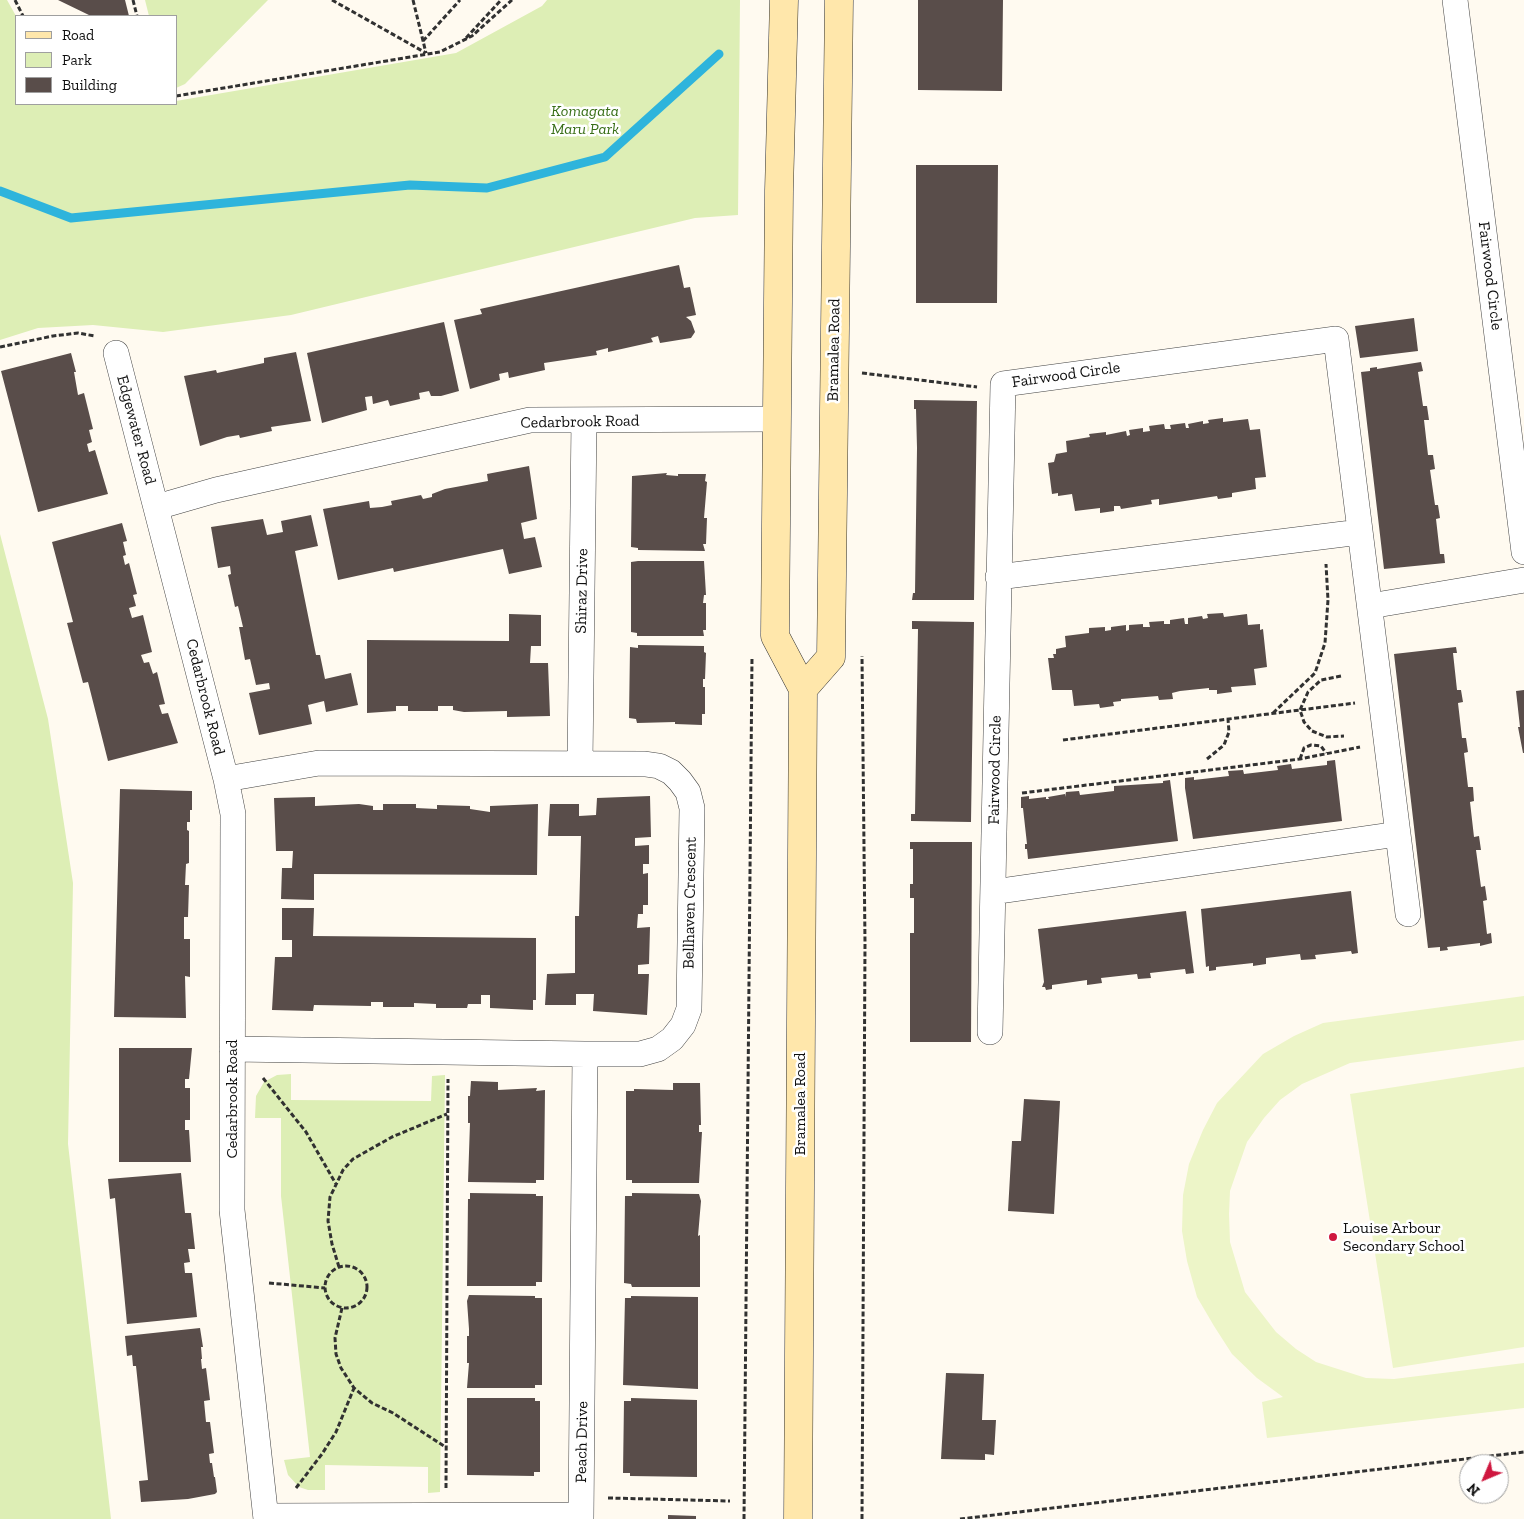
<!DOCTYPE html>
<style>
body{margin:0}
#map{position:relative;width:1524px;height:1519px;overflow:hidden;background:#fffaf0;font-family:"Zilla Slab",serif}
canvas{display:block}
.legend{position:absolute;left:15px;top:15px;width:162px;height:90px;box-sizing:border-box;background:#fff;border:1px solid #9f9f9f;margin:0;padding:6px 9px;list-style:none;font-size:15px;color:#0f0f0f}
.legend li{display:flex;align-items:center;gap:10px;height:25px}
.legend b{width:25px;border:1px solid #9f9f9f}
.north{position:absolute;left:1459px;top:1454px;width:50px;height:50px;box-sizing:border-box;background:#fff;border:1px solid #9f9f9f;border-radius:50%;rotate:225deg;font-size:14px;font-weight:700;line-height:20px;text-align:center;color:#0f0f0f}
.north::after{content:'';display:block;margin:auto;width:18px;height:22px;background:#cf173f;clip-path:polygon(50% 0,100% 100%,50% 72%,0 100%)}
</style>
<div id="map">
<canvas width="1524" height="1519"></canvas>
<ul class="legend">
<li><b style="height:6px;background:#ffe7ab"></b>Road</li>
<li><b style="height:14px;background:#ddeeb5"></b>Park</li>
<li><b style="height:14px;background:#594d4a"></b>Building</li>
</ul>
<div class="north">N</div>
</div>
<script>
const context = document.querySelector('canvas').getContext('2d');
context.lineJoin = 'round';
function paint(path, color) {
  context.fillStyle = color;
  context.fill(path, 'evenodd');
}
function poly(rows) {
  const path = new Path2D();
  for (const r of rows) {
    if (r.length === 3) {
      path.moveTo(r[0] + r[2], r[1]);
      path.arc(r[0], r[1], r[2], 0, 2 * Math.PI);
      continue;
    }
    path.moveTo(r[0], r[1]);
    for (let i = 2; i < r.length; i += 2) path.lineTo(r[i], r[i + 1]);
  }
  return path;
}
function strokePath(path, color, width, dash) {
  context.strokeStyle = color;
  context.lineWidth = width;
  context.lineCap = dash ? 'butt' : 'round';
  context.setLineDash(dash || []);
  context.stroke(path);
}
function write(font, color, halo, rows, align = 'center') {
  context.font = font + ' "Zilla Slab",serif';
  context.lineWidth = 5;
  context.setLineDash([]);
  context.textBaseline = 'middle';
  context.strokeStyle = halo;
  context.fillStyle = color;
  for (const [text, x, y, turn = 0] of rows) {
    context.save();
    context.translate(x, y);
    context.rotate((+turn || 0) * Math.PI / 180);
    context.textAlign = isNaN(turn) ? turn : align;
    if (halo) context.strokeText(text, 0, 0);
    context.fillText(text, 0, 0);
    context.restore();
  }
}
const green = poly([
 [0,0,7,0,16,16,16,104,176,104,176,101,456,53,542,6,547,0,740,0,738,215,695,218,291,315,163,332,93,325,38,328,0,340],
 [145,0,268,0,185,84,176,88,176,16,149,16],
 [0,534,48,719,73,883,68,1144,111,1519,0,1519],
 [291,1074,291,1100,431,1101,432,1076,445,1075,440,1492,428,1493,428,1467,325,1465,325,1490,308,1490,299,1487,288,1475,284,1460,310,1457,281,1196,281,1118,255,1118,256,1096,264,1082,277,1075]
]);
const pitch = poly([
 [1524,996,1524,1040,1350,1063,1302,1084,1280,1100,1264,1118,1247,1142,1230,1191,1229,1214,1230,1242,1245,1292,1276,1332,1296,1349,1316,1362,1366,1378,1394,1379,1524,1363,1524,1408,1267,1438,1262,1402,1283,1397,1257,1378,1232,1354,1214,1326,1197,1297,1187,1261,1182,1231,1183,1195,1189,1164,1203,1130,1217,1103,1263,1054,1294,1036,1323,1023],
 [1524,1067,1524,1347,1393,1368,1350,1094]
]);
const stream = poly([
 [0,191,71,218,410,185,487,188,605,157,719,54]
]);
const building = poly([
 [58,0,125,0,129,16,91,16],
 [918,0,1003,0,1002,91,918,90],
 [916,165,998,165,997,303,916,303],
 [679,265,684,288,690,287,696,315,686,317,691,321,695,332,691,338,660,343,658,336,651,338,653,342,608,352,608,348,596,351,597,355,544,363,545,370,509,378,508,372,499,374,500,380,470,389,454,320,482,314,480,309],
 [1414,318,1418,351,1360,358,1355,326],
 [444,322,459,391,441,396,431,396,429,391,419,393,420,399,390,406,388,400,373,404,372,396,365,397,367,410,322,423,307,353],
 [296,352,311,421,271,427,272,431,240,438,239,435,227,437,200,446,184,376,216,370,217,373,264,363,264,358],
 [71,353,76,372,74,372,78,395,84,393,93,429,89,430,92,442,87,444,89,452,95,450,108,494,38,512,1,371],
 [1421,362,1423,371,1418,372,1423,406,1427,406,1429,420,1424,420,1428,455,1433,455,1435,469,1430,470,1435,505,1438,505,1440,518,1436,519,1440,554,1444,554,1445,563,1384,569,1361,372,1370,371,1370,368,1377,367,1377,369],
 [914,400,977,401,974,600,912,600,913,593,915,593,917,448,916,409,914,409],
 [1223,418,1223,422,1248,419,1250,430,1260,429,1266,477,1255,478,1256,489,1232,493,1232,497,1218,499,1217,496,1159,505,1159,499,1151,500,1152,504,1121,509,1120,506,1114,506,1114,511,1100,513,1100,508,1075,511,1072,494,1058,496,1058,493,1052,494,1048,463,1054,462,1056,454,1067,452,1066,441,1090,437,1089,434,1106,432,1106,435,1126,431,1127,436,1130,435,1129,430,1143,428,1143,432,1150,431,1149,426,1164,424,1165,429,1171,429,1170,425,1185,423,1186,428,1189,428,1188,424,1203,421,1203,424,1209,423,1208,420],
 [529,466,537,519,521,523,524,539,535,537,542,567,509,574,503,549,394,572,393,568,338,580,323,509,369,501,370,508,382,507,392,505,391,501,421,495,423,499,432,497,432,494,445,489,488,481,487,474],
 [667,473,666,475,678,476,678,474,706,474,705,481,707,482,704,518,707,518,706,544,703,544,705,551,638,550,638,548,631,547,632,476],
 [311,515,318,546,295,551,316,655,320,655,325,679,351,673,358,705,326,712,324,701,308,705,312,724,259,735,249,693,270,689,269,683,256,685,250,659,245,660,239,627,243,627,238,606,235,607,228,575,231,574,230,566,218,568,211,527,263,519,267,535,283,532,281,521],
 [122,523,127,541,123,542,126,555,123,556,125,565,129,563,137,594,133,595,136,606,129,608,132,618,143,615,152,652,141,655,144,663,149,662,153,674,157,672,165,704,159,705,162,714,168,713,178,743,108,761,88,682,83,683,67,623,73,622,52,542],
 [638,561,704,561,706,595,704,595,703,603,706,603,706,630,703,630,704,636,637,636,637,633,631,632,631,562],
 [1223,613,1224,617,1247,614,1248,625,1260,624,1260,630,1263,629,1267,667,1254,669,1256,685,1231,687,1232,692,1217,694,1217,690,1209,690,1209,688,1180,691,1172,693,1173,699,1159,700,1158,696,1121,699,1121,701,1113,702,1114,706,1100,708,1099,704,1074,706,1072,690,1052,690,1048,658,1054,658,1053,654,1056,654,1056,649,1066,647,1065,636,1089,633,1089,628,1105,627,1105,631,1111,630,1111,627,1126,625,1126,631,1129,630,1129,625,1143,624,1143,627,1150,627,1149,622,1164,621,1164,624,1170,624,1170,620,1184,618,1185,624,1188,624,1188,618,1202,616,1203,619,1208,618,1207,614],
 [509,614,541,615,541,646,531,646,530,663,548,663,550,716,507,717,507,711,464,712,453,710,453,706,438,706,438,711,408,711,408,706,396,706,396,711,367,713,367,640,509,641],
 [912,621,974,622,971,822,911,821,911,814,915,814,918,629,912,629],
 [638,645,704,646,704,652,706,653,705,679,703,679,703,687,705,687,705,714,702,714,702,725,675,724,675,722,637,723,636,719,629,718,630,647,638,648],
 [1456,647,1457,653,1453,653,1457,690,1461,690,1463,702,1458,703,1462,738,1466,738,1468,752,1464,753,1468,787,1473,787,1474,801,1470,802,1474,837,1479,836,1481,850,1476,850,1481,887,1485,886,1487,900,1483,901,1487,934,1491,933,1492,943,1480,946,1480,943,1447,947,1448,950,1440,951,1440,947,1428,948,1394,654],
 [1524,690,1524,753,1523,753,1518,727,1520,727,1516,691],
 [1335,760,1342,821,1193,839,1185,788,1185,778,1194,777,1194,780,1229,776,1228,771,1243,770,1244,774,1278,770,1277,766,1291,764,1292,769,1327,765,1327,761],
 [1170,780,1178,841,1028,859,1027,849,1025,849,1025,844,1027,844,1023,808,1021,808,1021,797,1029,796,1029,799,1046,797,1046,799,1049,799,1048,797,1065,794,1065,797,1066,792,1079,791,1080,795,1114,791,1114,786,1163,783,1163,781],
 [120,789,192,791,192,810,190,810,190,822,187,822,187,830,189,831,189,863,186,864,185,885,189,885,188,917,184,917,184,939,190,939,190,977,185,976,186,1018,114,1017],
 [650,796,651,837,635,838,635,846,649,845,649,864,643,864,643,874,648,873,648,905,643,905,643,914,638,914,637,928,650,927,649,964,638,965,638,974,649,974,647,1015,593,1011,594,994,576,994,576,1005,545,1005,547,974,575,973,575,916,579,916,581,836,548,836,550,804,579,804,579,816,596,815,597,798],
 [315,797,315,806,359,804,373,806,373,810,383,810,383,804,416,804,416,808,437,809,437,805,470,806,470,809,490,812,490,806,538,804,537,875,314,874,314,900,281,899,282,868,292,868,293,851,276,851,274,798],
 [910,842,972,842,971,1042,910,1042,910,933,914,933,914,898,910,898,910,884,913,884,913,849,910,849],
 [1351,891,1358,953,1352,954,1351,951,1315,955,1316,959,1301,960,1300,954,1266,958,1266,964,1253,966,1253,963,1216,967,1216,970,1209,971,1209,966,1206,967,1201,909],
 [282,908,314,908,313,936,536,938,536,1000,533,1000,533,1010,490,1008,490,995,481,995,481,1004,468,1004,467,1008,436,1008,436,1004,414,1003,414,1007,383,1007,383,1002,371,1002,371,1006,314,1005,313,1011,272,1010,275,957,292,957,292,940,282,940],
 [1186,911,1194,973,1186,974,1185,969,1150,973,1151,978,1138,979,1137,974,1101,978,1102,983,1087,985,1087,980,1052,985,1052,989,1046,990,1045,987,1042,987,1044,982,1038,929],
 [119,1048,192,1048,189,1079,185,1079,185,1088,190,1088,190,1120,185,1120,185,1130,189,1130,191,1162,119,1162],
 [471,1081,498,1082,498,1090,537,1088,536,1091,545,1090,544,1180,536,1180,536,1183,468,1182,470,1123,468,1123,468,1096,470,1096],
 [673,1083,700,1083,701,1125,699,1125,699,1132,702,1132,699,1183,632,1183,632,1180,626,1180,626,1091,634,1091,634,1089,673,1090],
 [1024,1099,1060,1101,1054,1214,1008,1211,1012,1141,1021,1141],
 [181,1173,185,1213,191,1213,195,1249,188,1249,190,1262,184,1263,185,1273,192,1273,197,1317,127,1324,115,1198,110,1199,108,1179],
 [470,1193,536,1194,536,1196,543,1196,542,1282,536,1282,536,1286,467,1286,468,1199,470,1199],
 [632,1193,699,1194,701,1201,698,1236,700,1235,700,1287,632,1287,631,1284,624,1283,625,1196,632,1196],
 [469,1295,535,1296,535,1298,542,1298,542,1385,535,1385,535,1388,467,1388,469,1363,467,1363,467,1336,469,1336,469,1329,467,1301],
 [631,1296,698,1297,698,1389,623,1385,625,1298,631,1298],
 [200,1328,203,1347,201,1347,202,1359,201,1359,202,1369,206,1368,210,1400,204,1401,206,1422,210,1422,214,1453,209,1454,210,1463,212,1463,214,1477,215,1477,217,1492,215,1494,188,1499,141,1502,139,1481,148,1480,136,1366,133,1366,132,1355,127,1356,125,1336],
 [946,1373,984,1374,982,1420,996,1420,994,1455,985,1454,985,1460,941,1459],
 [467,1398,535,1398,535,1401,540,1401,540,1472,534,1472,534,1476,467,1475],
 [631,1398,697,1400,697,1477,630,1476,630,1473,623,1473,624,1401,631,1401],
 [668,1515,696,1516,696,1519,668,1519]
]);
const path = poly([
 [15,0,23,16],
 [133,0,137,16],
 [332,0,426,53],
 [413,0,426,53],
 [466,38,501,0],
 [423,41,460,0],
 [176,96,440,52,472,36,512,0],
 [0,347,53,336,78,333,95,336],
 [862,373,977,387],
 [1341,676,1321,680,1308,692,1300,710,1304,722,1312,731,1327,737,1344,736],
 [1273,713,1315,673,1325,643,1328,600,1326,564],
 [1063,740,1355,703],
 [1207,759,1224,745,1229,732,1228,719],
 [1300,759,1304,748,1311,745,1321,746,1326,753],
 [1022,793,1300,759,1360,747],
 [263,1078,306,1132,336,1184],
 [346,1287,21],
 [339,1267,332,1244,328,1221,330,1197,343,1170,353,1159,392,1137,447,1114],
 [269,1283,325,1288],
 [342,1308,335,1338,336,1354,341,1368,354,1388,372,1403,393,1413,447,1448],
 [296,1488,322,1454,336,1432,354,1388],
 [446,1488,448,1079],
 [608,1498,730,1501],
 [744,1519,752,657],
 [862,1519,865,943,862,656],
 [960,1519,1524,1452]
]);
const minor = poly([
 [1455,0,1524,552],
 [116,353,226,779,233,814,232,1210,266,1519],
 [157,507,216,490,530,420,777,419],
 [998,577,1360,532],
 [1370,606,1524,580],
 [580,763,584,420],
 [226,779,319,763,645,764,659,766,671,772,680,781,688,792,692,808,689,1009,683,1025,672,1039,658,1049,640,1054,585,1054,232,1049],
 [993,892,1398,834],
 [990,1032,1003,384,1336,339,1408,914],
 [266,1516,581,1515],
 [581,1519,585,1054]
]);
const secondary = poly([
 [784,0,779,191,775,636,803,689,798,1519],
 [803,689,831,657,839,0]
]);
const markers = [
 [1333,1237,5,"#cf173f"]
];
const parkNames = [
 ["Komagata",585,111],
 ["Maru Park",585,129]
];
const streetNames = [
 ["Fairwood Circle",1490,276,83],
 ["Bramalea Road",834,350,-89],
 ["Fairwood Circle",1066,375,-8],
 ["Cedarbrook Road",580,422,-1],
 ["Edgewater Road",136,430,75],
 ["Shiraz Drive",582,591,-89],
 ["Cedarbrook Road",205,697,76],
 ["Fairwood Circle",995,770,-89],
 ["Bellhaven Crescent",690,903,-89],
 ["Cedarbrook Road",232,1099,-90],
 ["Bramalea Road",800,1104,-90],
 ["Peach Drive",582,1442,-89]
];
const poiNames = [
 ["Louise Arbour",1343,1228],
 ["Secondary School",1343,1246]
];
paint(green, '#ddeeb5');
paint(pitch, '#edf5c8');
strokePath(stream, '#2eb4dc', 9);
paint(building, '#594d4a');
strokePath(minor, '#424242', 26);
strokePath(secondary, '#313131', 29);
strokePath(path, '#313131', 3, [5, 2.5]);
strokePath(minor, '#fff', 25);
strokePath(secondary, '#ffe7ab', 28);
for (const [x, y, r, color] of markers) {
  const dot = new Path2D();
  dot.arc(x, y, r, 0, 2 * Math.PI);
  context.fillStyle = color;
  context.fill(dot);
  strokePath(dot, '#fff', 2);
}
write('italic 16px', '#386e17', '#fff', parkNames);
write('16px', '#0f0f0f', '#fff', streetNames);
write('16px', '#0f0f0f', '#fff', poiNames, 'left');
</script>
